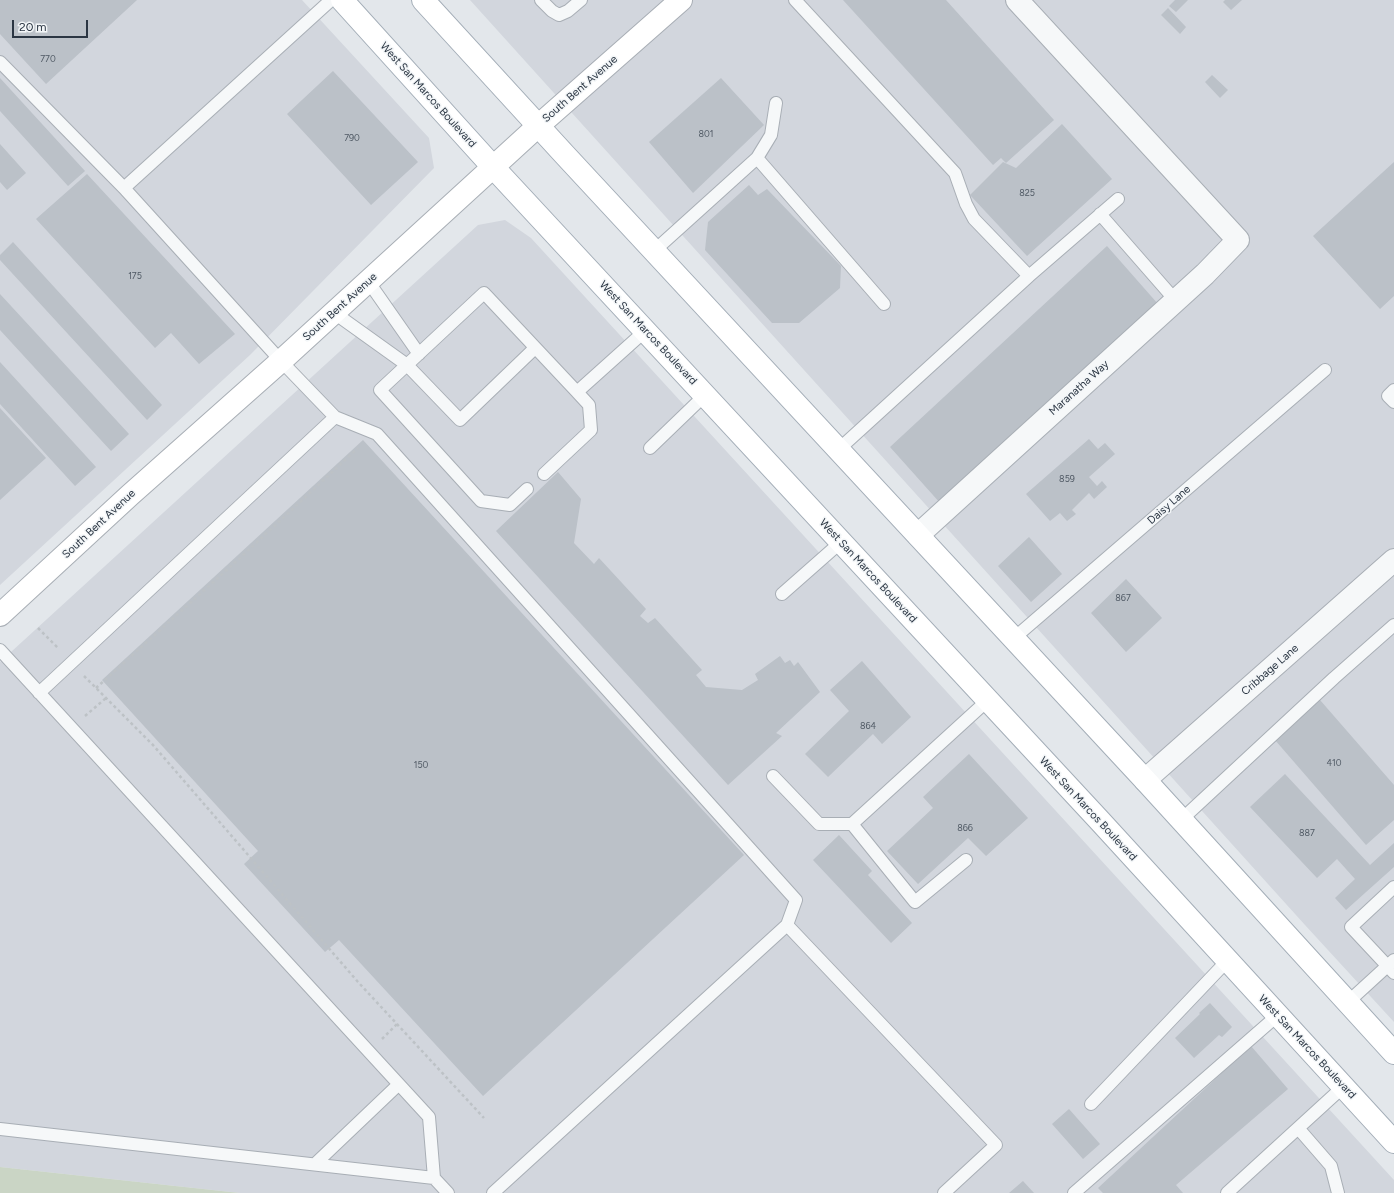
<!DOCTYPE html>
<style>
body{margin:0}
#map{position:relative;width:1394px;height:1193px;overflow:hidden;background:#e3e7eb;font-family:Figtree,sans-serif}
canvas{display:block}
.scale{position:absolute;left:12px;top:20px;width:76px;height:18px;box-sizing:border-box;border:2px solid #2b3643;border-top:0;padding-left:5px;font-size:12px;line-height:14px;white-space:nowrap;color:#2b3643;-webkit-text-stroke:3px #f3f6f8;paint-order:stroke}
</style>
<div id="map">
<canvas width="1394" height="1193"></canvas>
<div class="scale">20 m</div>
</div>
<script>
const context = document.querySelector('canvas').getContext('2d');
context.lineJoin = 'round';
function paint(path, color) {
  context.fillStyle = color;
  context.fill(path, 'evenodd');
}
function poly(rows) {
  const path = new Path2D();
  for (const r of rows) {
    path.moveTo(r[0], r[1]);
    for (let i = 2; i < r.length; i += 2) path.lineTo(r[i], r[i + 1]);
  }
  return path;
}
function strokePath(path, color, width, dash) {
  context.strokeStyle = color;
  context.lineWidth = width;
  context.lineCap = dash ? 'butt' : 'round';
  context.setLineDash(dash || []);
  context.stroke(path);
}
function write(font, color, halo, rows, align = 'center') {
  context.font = font + ' Figtree,sans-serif';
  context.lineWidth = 3;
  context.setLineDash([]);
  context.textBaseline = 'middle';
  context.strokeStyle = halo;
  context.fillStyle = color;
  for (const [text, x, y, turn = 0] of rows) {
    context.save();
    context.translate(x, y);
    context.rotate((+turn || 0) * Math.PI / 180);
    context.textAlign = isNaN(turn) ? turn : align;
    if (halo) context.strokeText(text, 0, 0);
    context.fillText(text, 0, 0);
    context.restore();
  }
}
const built = poly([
 [0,0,302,0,429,138,434,168,250,355,0,585],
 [470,0,1394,0,1394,1022,1305,925],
 [505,220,531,238,1394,1180,1394,1193,240,1193,0,1167,0,662,478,225]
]);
const green = poly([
 [0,1167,240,1193,0,1193]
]);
const building = poly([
 [0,0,137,0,46,84,0,34],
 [843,0,946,0,1054,120,1006,163,1001,158,993,165],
 [1175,0,1188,0,1176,12,1169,6],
 [1225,0,1242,0,1231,10,1223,2],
 [1168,8,1186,27,1180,34,1161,15],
 [333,71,418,162,371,205,287,114],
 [1212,75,1228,90,1220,98,1205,82],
 [0,78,85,171,68,186,0,111],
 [721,78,764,125,693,193,649,142],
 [1062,124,1112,179,1027,256,970,195,1003,162,1016,168],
 [0,144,26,173,7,190,0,182],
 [1394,162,1394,296,1380,309,1313,236],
 [87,174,235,334,199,364,171,333,155,348,36,219],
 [749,185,758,195,767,189,841,266,840,288,799,323,772,323,705,250,708,222],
 [13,242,162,405,147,420,0,260,0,255],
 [1107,246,1158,304,941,504,890,447],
 [0,294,129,434,111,451,0,330],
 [0,362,96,467,75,486,0,404],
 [0,408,46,458,0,500],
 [1089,439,1098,449,1105,443,1115,454,1089,477,1097,486,1102,481,1107,487,1094,499,1089,493,1072,510,1076,514,1067,521,1060,513,1050,521,1026,494],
 [363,440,744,855,483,1096,339,940,325,952,244,864,258,851,102,680],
 [558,472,581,499,574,543,594,564,599,558,646,609,640,616,648,623,655,618,702,670,696,675,706,687,742,690,758,680,755,674,780,656,785,663,790,660,794,666,798,662,820,692,776,733,782,736,728,785,496,531],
 [1029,537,1062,574,1031,602,998,566],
 [1126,579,1162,618,1126,652,1091,613],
 [862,661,911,717,882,744,873,734,828,777,805,754,849,711,830,690],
 [1320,700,1394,785,1394,820,1366,845,1275,740],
 [969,754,1028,818,986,856,968,838,918,884,887,851,933,808,923,797],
 [1285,774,1370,865,1394,843,1394,867,1346,910,1335,898,1355,879,1337,859,1317,878,1250,807],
 [839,835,872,871,868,875,912,923,891,943,813,860],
 [1210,1003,1232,1027,1222,1037,1219,1035,1194,1058,1175,1038,1200,1014,1199,1013],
 [1251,1046,1288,1089,1176,1185,1183,1193,1103,1193,1098,1188],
 [1069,1109,1100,1144,1083,1159,1052,1124],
 [1023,1181,1034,1193,1009,1193]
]);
const path = poly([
 [38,628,59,649],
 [84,676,153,745,358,982,484,1118],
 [96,688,240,558,358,448],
 [85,716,106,698],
 [382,1039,397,1024]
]);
const lane = poly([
 [541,0,552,11,559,15,568,11,581,0],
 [795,0,955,173,966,204,974,219,1029,276],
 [0,62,124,188,281,361,335,417,39,693],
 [757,158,884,304],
 [124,188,331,0],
 [1100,214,1176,301],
 [654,251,757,158,771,135,776,103],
 [368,281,419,354],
 [333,312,407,365,460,420,535,348],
 [1394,390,1388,396,1394,402],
 [335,417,377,434,796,900,787,925],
 [650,448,705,395],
 [838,450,1029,276,1118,199],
 [544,474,591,430,589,405,577,392],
 [527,489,510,505,481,501,380,390,484,293,577,392,645,331],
 [782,594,841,542],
 [1013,639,1325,370],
 [0,650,429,1117,434,1178],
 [773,776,819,824,852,824],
 [1181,820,1334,678,1394,625],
 [966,860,915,902,852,824,988,700],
 [1394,887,1351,927,1394,973],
 [1348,1002,1394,960],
 [1091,1104,1227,961],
 [1298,1128,1331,1166,1338,1193],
 [0,1129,434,1178,448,1193],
 [315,1164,398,1085],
 [493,1193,787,925,996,1145,944,1193],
 [1074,1193,1278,1015],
 [1227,1193,1343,1087]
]);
const street = poly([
 [918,535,1205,274,1238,240,1017,0],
 [1145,780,1394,560]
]);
const secondary = poly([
 [0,615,130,495,281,361,538,126,681,0]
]);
const primary = poly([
 [342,0,493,167,1100,821,1394,1142],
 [423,0,564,154,1145,780,1394,1053]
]);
const numberNames = [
 ["770",48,59],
 ["801",706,134],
 ["790",352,138],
 ["825",1027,193],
 ["175",135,276],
 ["859",1067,479],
 ["867",1123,598],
 ["864",868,726],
 ["410",1334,763],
 ["150",421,765],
 ["866",965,828],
 ["887",1307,833]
];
const streetNames = [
 ["South Bent Avenue",580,89,-41],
 ["West San Marcos Boulevard",428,95,48],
 ["South Bent Avenue",340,307,-42],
 ["West San Marcos Boulevard",648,333,47],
 ["Maranatha Way",1079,388,-42],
 ["Daisy Lane",1169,505,-41],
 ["South Bent Avenue",99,524,-43],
 ["West San Marcos Boulevard",868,571,47],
 ["Cribbage Lane",1270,670,-41],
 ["West San Marcos Boulevard",1088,809,47],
 ["West San Marcos Boulevard",1307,1047,47]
];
paint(built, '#d2d6dd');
paint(green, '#cad5c5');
paint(building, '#bbc1c8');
strokePath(lane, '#a8aeb5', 14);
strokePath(street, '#a8aeb5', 24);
strokePath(secondary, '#a8aeb5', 24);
strokePath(primary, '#a3adb7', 24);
strokePath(path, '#bdc2c6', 2.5, [3, 3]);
strokePath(lane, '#f6f8f9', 12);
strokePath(street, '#f6f8f9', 22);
strokePath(secondary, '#fff', 22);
strokePath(primary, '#fff', 22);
write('9px', '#4f5964', null, numberNames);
write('11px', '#2b3643', '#f3f6f8', streetNames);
</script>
